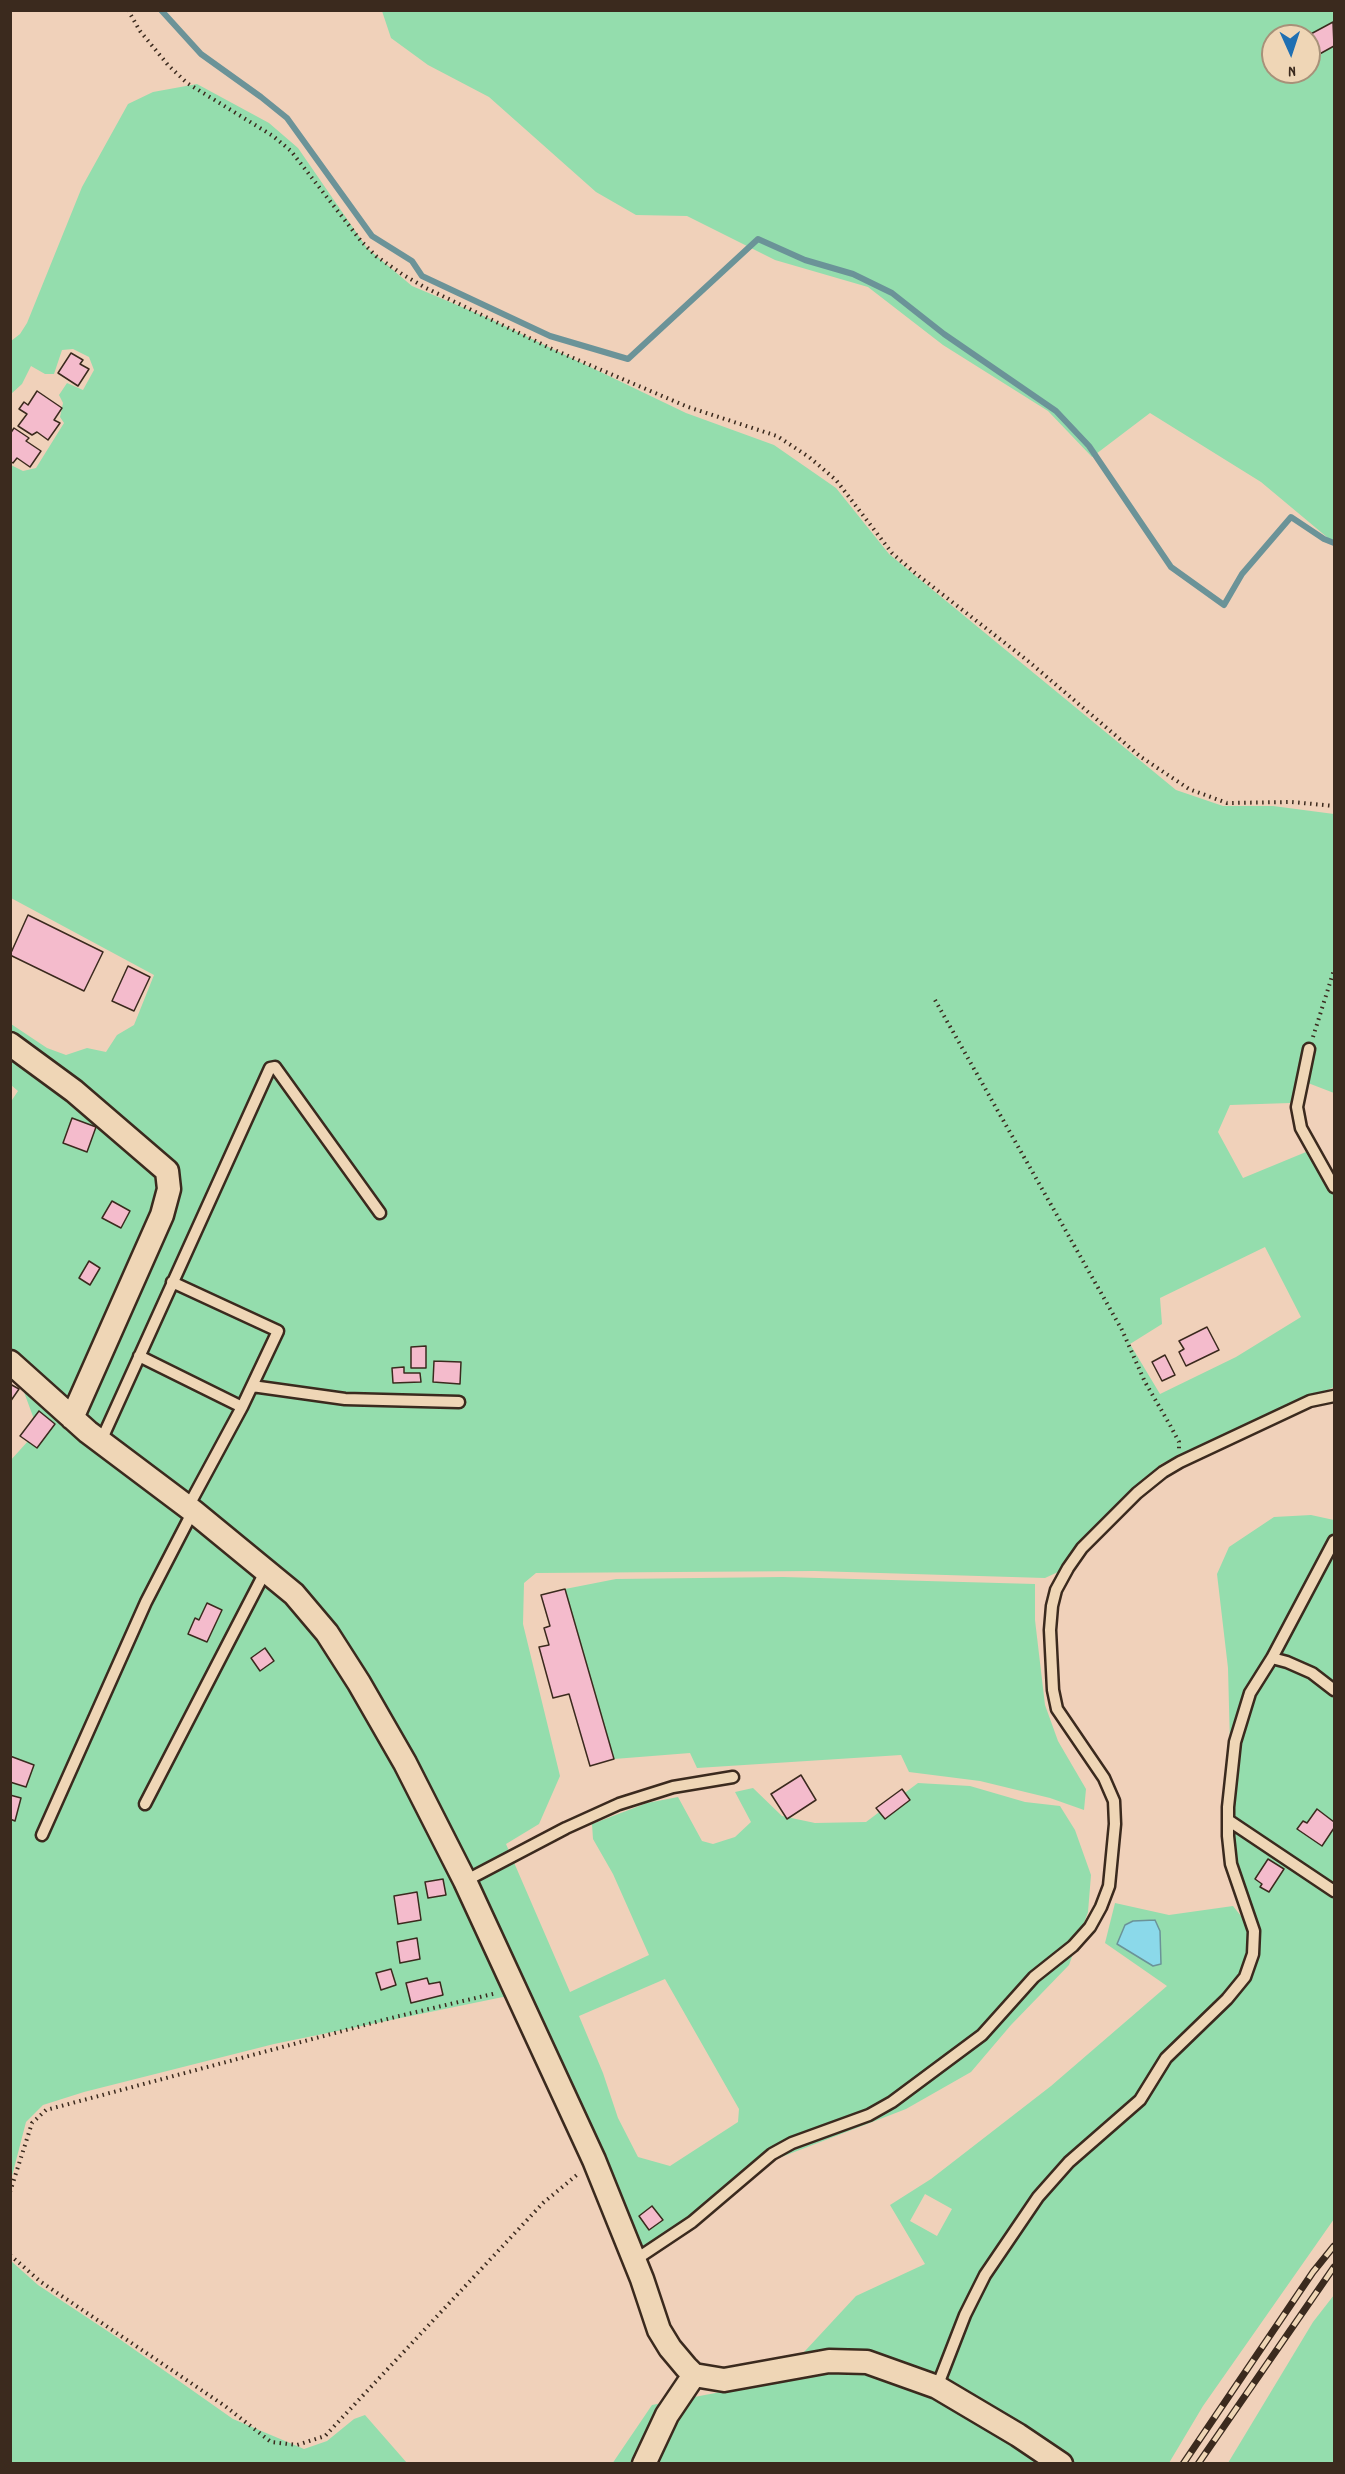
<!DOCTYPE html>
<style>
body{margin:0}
#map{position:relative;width:1345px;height:2474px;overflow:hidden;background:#f0d1ba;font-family:Dekko,sans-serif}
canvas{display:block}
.frame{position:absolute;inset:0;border:12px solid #3b2a1e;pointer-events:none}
.north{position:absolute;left:1261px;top:24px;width:60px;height:60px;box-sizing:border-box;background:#efd6b6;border:2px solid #a79179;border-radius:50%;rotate:177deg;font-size:16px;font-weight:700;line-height:24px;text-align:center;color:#3b2a1e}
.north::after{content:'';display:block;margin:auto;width:21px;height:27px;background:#1f6fb2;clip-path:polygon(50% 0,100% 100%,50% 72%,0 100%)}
</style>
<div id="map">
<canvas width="1345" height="2474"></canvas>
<div class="frame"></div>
<div class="north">N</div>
</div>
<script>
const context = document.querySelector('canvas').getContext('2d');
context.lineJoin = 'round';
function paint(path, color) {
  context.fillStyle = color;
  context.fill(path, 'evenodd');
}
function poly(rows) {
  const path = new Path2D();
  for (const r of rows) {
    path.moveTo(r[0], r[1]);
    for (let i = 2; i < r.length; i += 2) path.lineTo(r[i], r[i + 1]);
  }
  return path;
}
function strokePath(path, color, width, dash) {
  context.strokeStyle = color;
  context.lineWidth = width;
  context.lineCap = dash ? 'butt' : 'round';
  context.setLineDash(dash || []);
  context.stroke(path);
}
const green = poly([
 [382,11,1334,11,1334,543,1261,482,1150,413,1092,457,1048,411,943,345,868,287,775,260,687,216,636,215,596,192,489,97,428,65,391,38],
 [1273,36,1309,36,1309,72,1273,72],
 [197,84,269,123,298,148,367,248,412,286,488,318,686,413,774,445,836,488,889,554,1176,790,1223,806,1273,806,1334,814,1334,1093,1308,1083,1290,1103,1230,1105,1218,1132,1243,1178,1306,1152,1334,1173,1334,1387,1161,1464,1085,1539,1058,1572,1045,1578,814,1571,536,1573,524,1583,523,1624,560,1776,539,1824,506,1844,570,1992,649,1955,613,1874,593,1839,592,1824,647,1803,678,1797,702,1841,713,1844,735,1837,751,1822,735,1792,753,1788,782,1816,815,1823,866,1822,918,1783,970,1786,1025,1802,1060,1806,1075,1830,1091,1875,1088,1912,1069,1965,1011,2025,971,2072,906,2109,771,2161,649,2256,639,2244,534,2012,503,1997,274,2044,84,2092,43,2105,26,2122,11,2180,10,1461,38,1430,21,1384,11,1374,10,1103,18,1091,11,1085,11,1024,47,1048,66,1055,87,1048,106,1052,117,1035,134,1025,154,975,11,898,11,465,23,471,36,468,64,423,60,417,63,403,59,395,67,383,83,390,94,370,89,357,73,349,62,350,54,374,45,374,31,366,22,384,11,394,11,341,20,334,27,323,82,187,128,104,153,92],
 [1265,1247,1301,1317,1236,1357,1160,1394,1130,1344,1162,1324,1160,1298],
 [665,1979,739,2109,738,2122,670,2166,638,2157,618,2118,603,2073,579,2016],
 [1311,1515,1334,1520,1334,2219,1203,2406,1169,2463,612,2464,652,2405,763,2384,805,2351,856,2296,925,2264,890,2205,931,2179,1051,2086,1167,1986,1105,1943,1115,1903,1169,1915,1233,1906,1245,1921,1248,1901,1233,1861,1228,1668,1217,1574,1229,1547,1274,1517],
 [925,2194,952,2209,937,2236,910,2221],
 [783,1577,1035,1584,1035,1620,1045,1705,1058,1741,1086,1789,1084,1810,1050,1798,980,1781,909,1772,901,1755,697,1768,690,1753,614,1759,565,1589,616,1579],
 [11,2261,38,2285,118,2338,233,2419,304,2449,327,2441,354,2419,365,2415,407,2463,11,2463],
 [1334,2295,1334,2463,1228,2463,1313,2322]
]);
const water = poly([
 [1155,1920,1160,1931,1161,1964,1153,1966,1117,1944,1125,1925,1133,1921,1155,1920]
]);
const stream = poly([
 [161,10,201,54,261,97,287,118,372,236,412,261,422,276,550,336,628,359,758,239,805,260,853,274,892,293,944,334,1056,411,1089,446,1171,567,1224,605,1242,574,1291,517,1324,539,1334,543]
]);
const building = poly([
 [1333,22,1334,46,1316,56,1307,36,1333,22],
 [71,353,83,360,80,364,89,369,78,386,58,373,71,353],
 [37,391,62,408,54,420,60,423,48,440,37,432,32,435,18,426,27,414,19,409,24,402,28,405,37,391],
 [14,428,29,438,26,441,41,451,30,467,17,458,13,463,10,461,10,434,14,428],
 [28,915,103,952,84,991,10,955,28,915],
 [128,966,150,977,134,1011,112,1001,128,966],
 [72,1118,96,1127,87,1152,63,1143,72,1118],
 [112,1201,130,1211,121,1228,102,1218,112,1201],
 [89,1261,100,1268,90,1285,79,1278,89,1261],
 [1207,1327,1219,1350,1186,1366,1179,1352,1184,1349,1179,1341,1207,1327],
 [426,1346,426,1368,411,1368,411,1347,426,1346],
 [1165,1355,1175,1375,1162,1381,1152,1362,1165,1355],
 [434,1361,461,1362,460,1384,433,1382,434,1361],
 [404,1367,404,1373,420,1373,421,1382,393,1383,392,1368,404,1367],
 [10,1384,19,1389,10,1402,10,1384],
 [39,1411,55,1424,37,1448,20,1436,39,1411],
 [565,1589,614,1759,590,1766,569,1694,553,1698,539,1647,549,1645,544,1628,550,1626,541,1595,565,1589],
 [207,1603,222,1610,207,1642,188,1634,195,1618,199,1620,207,1603],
 [265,1648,274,1661,260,1671,251,1658,265,1648],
 [10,1756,34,1765,26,1787,10,1782,10,1756],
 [801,1775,816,1800,787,1819,771,1794,801,1775],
 [902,1789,910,1800,885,1819,876,1808,902,1789],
 [10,1795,21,1798,15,1821,10,1819,10,1795],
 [1317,1809,1334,1822,1334,1828,1322,1846,1297,1829,1303,1821,1307,1823,1317,1809],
 [1268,1859,1284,1869,1269,1892,1260,1887,1262,1884,1255,1879,1268,1859],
 [443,1879,446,1895,428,1898,425,1882,443,1879],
 [417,1892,421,1920,398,1924,394,1896,417,1892],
 [417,1938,420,1959,400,1963,397,1942,417,1938],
 [391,1969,396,1985,381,1990,376,1973,391,1969],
 [427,1978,429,1984,440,1982,443,1995,411,2003,406,1983,427,1978],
 [652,2206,663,2220,649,2230,639,2216,652,2206]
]);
const path = poly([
 [128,10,140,31,168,65,187,83,273,136,291,151,361,241,376,256,402,274,424,287,552,349,688,407,777,436,809,457,836,480,892,553,915,573,1028,661,1141,757,1189,789,1227,803,1292,802,1334,806],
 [935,1000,1122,1330,1145,1382,1170,1425,1179,1442,1179,1449],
 [1313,1037,1334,970],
 [10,2192,32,2123,46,2110,395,2017,497,1993],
 [10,2255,41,2282,225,2406,271,2442,297,2445,325,2436,543,2203,578,2174]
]);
const service = poly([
 [1309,1049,1297,1107,1301,1128,1334,1187],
 [172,1282,278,1331,242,1407,188,1507],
 [139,1356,242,1407],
 [252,1386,345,1399,459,1402],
 [101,1441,270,1068,275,1067,380,1213],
 [1272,1658,1287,1662,1312,1673,1334,1690],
 [145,1804,266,1570],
 [1228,1820,1334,1891],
 [42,1835,146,1602,193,1511],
 [465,1881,566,1828,619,1804,673,1787,733,1777],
 [635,2260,692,2222,772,2154,792,2143,869,2115,892,2102,982,2035,1034,1977,1073,1946,1090,1927,1101,1907,1109,1886,1115,1824,1114,1801,1104,1778,1057,1709,1053,1690,1050,1630,1052,1606,1056,1590,1068,1568,1082,1548,1137,1493,1163,1472,1180,1462,1310,1401,1334,1396],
 [937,2387,965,2315,985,2275,1038,2197,1069,2162,1140,2100,1166,2058,1227,1999,1245,1977,1253,1954,1254,1931,1231,1864,1228,1836,1228,1807,1235,1742,1250,1693,1272,1658,1334,1541]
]);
const minor = poly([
 [10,1044,74,1091,167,1171,169,1189,162,1215,72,1418],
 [10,1362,88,1432,193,1511,294,1594,327,1633,359,1683,405,1763,465,1881,594,2160,642,2279,659,2330,670,2348,686,2367,694,2375,724,2380,829,2361,867,2362,937,2387,1018,2435,1061,2464],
 [644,2464,667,2415,694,2375]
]);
const rail = poly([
 [1183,2464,1313,2272,1334,2246],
 [1198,2464,1334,2267]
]);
paint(green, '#94ddad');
paint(water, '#8bd9ea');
strokePath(water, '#6b9398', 1.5);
strokePath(stream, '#6b9398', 6);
paint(building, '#f4bbcc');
strokePath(building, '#3b2a1e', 1.5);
strokePath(service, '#3b2a1e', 15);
strokePath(minor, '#3b2a1e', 27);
strokePath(path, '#3b2a1e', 4, [1.5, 4.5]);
strokePath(service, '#efd6b6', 10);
strokePath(minor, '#efd6b6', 22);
strokePath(rail, '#3b2a1e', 7);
strokePath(rail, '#efd6b6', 4.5, [14]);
</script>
